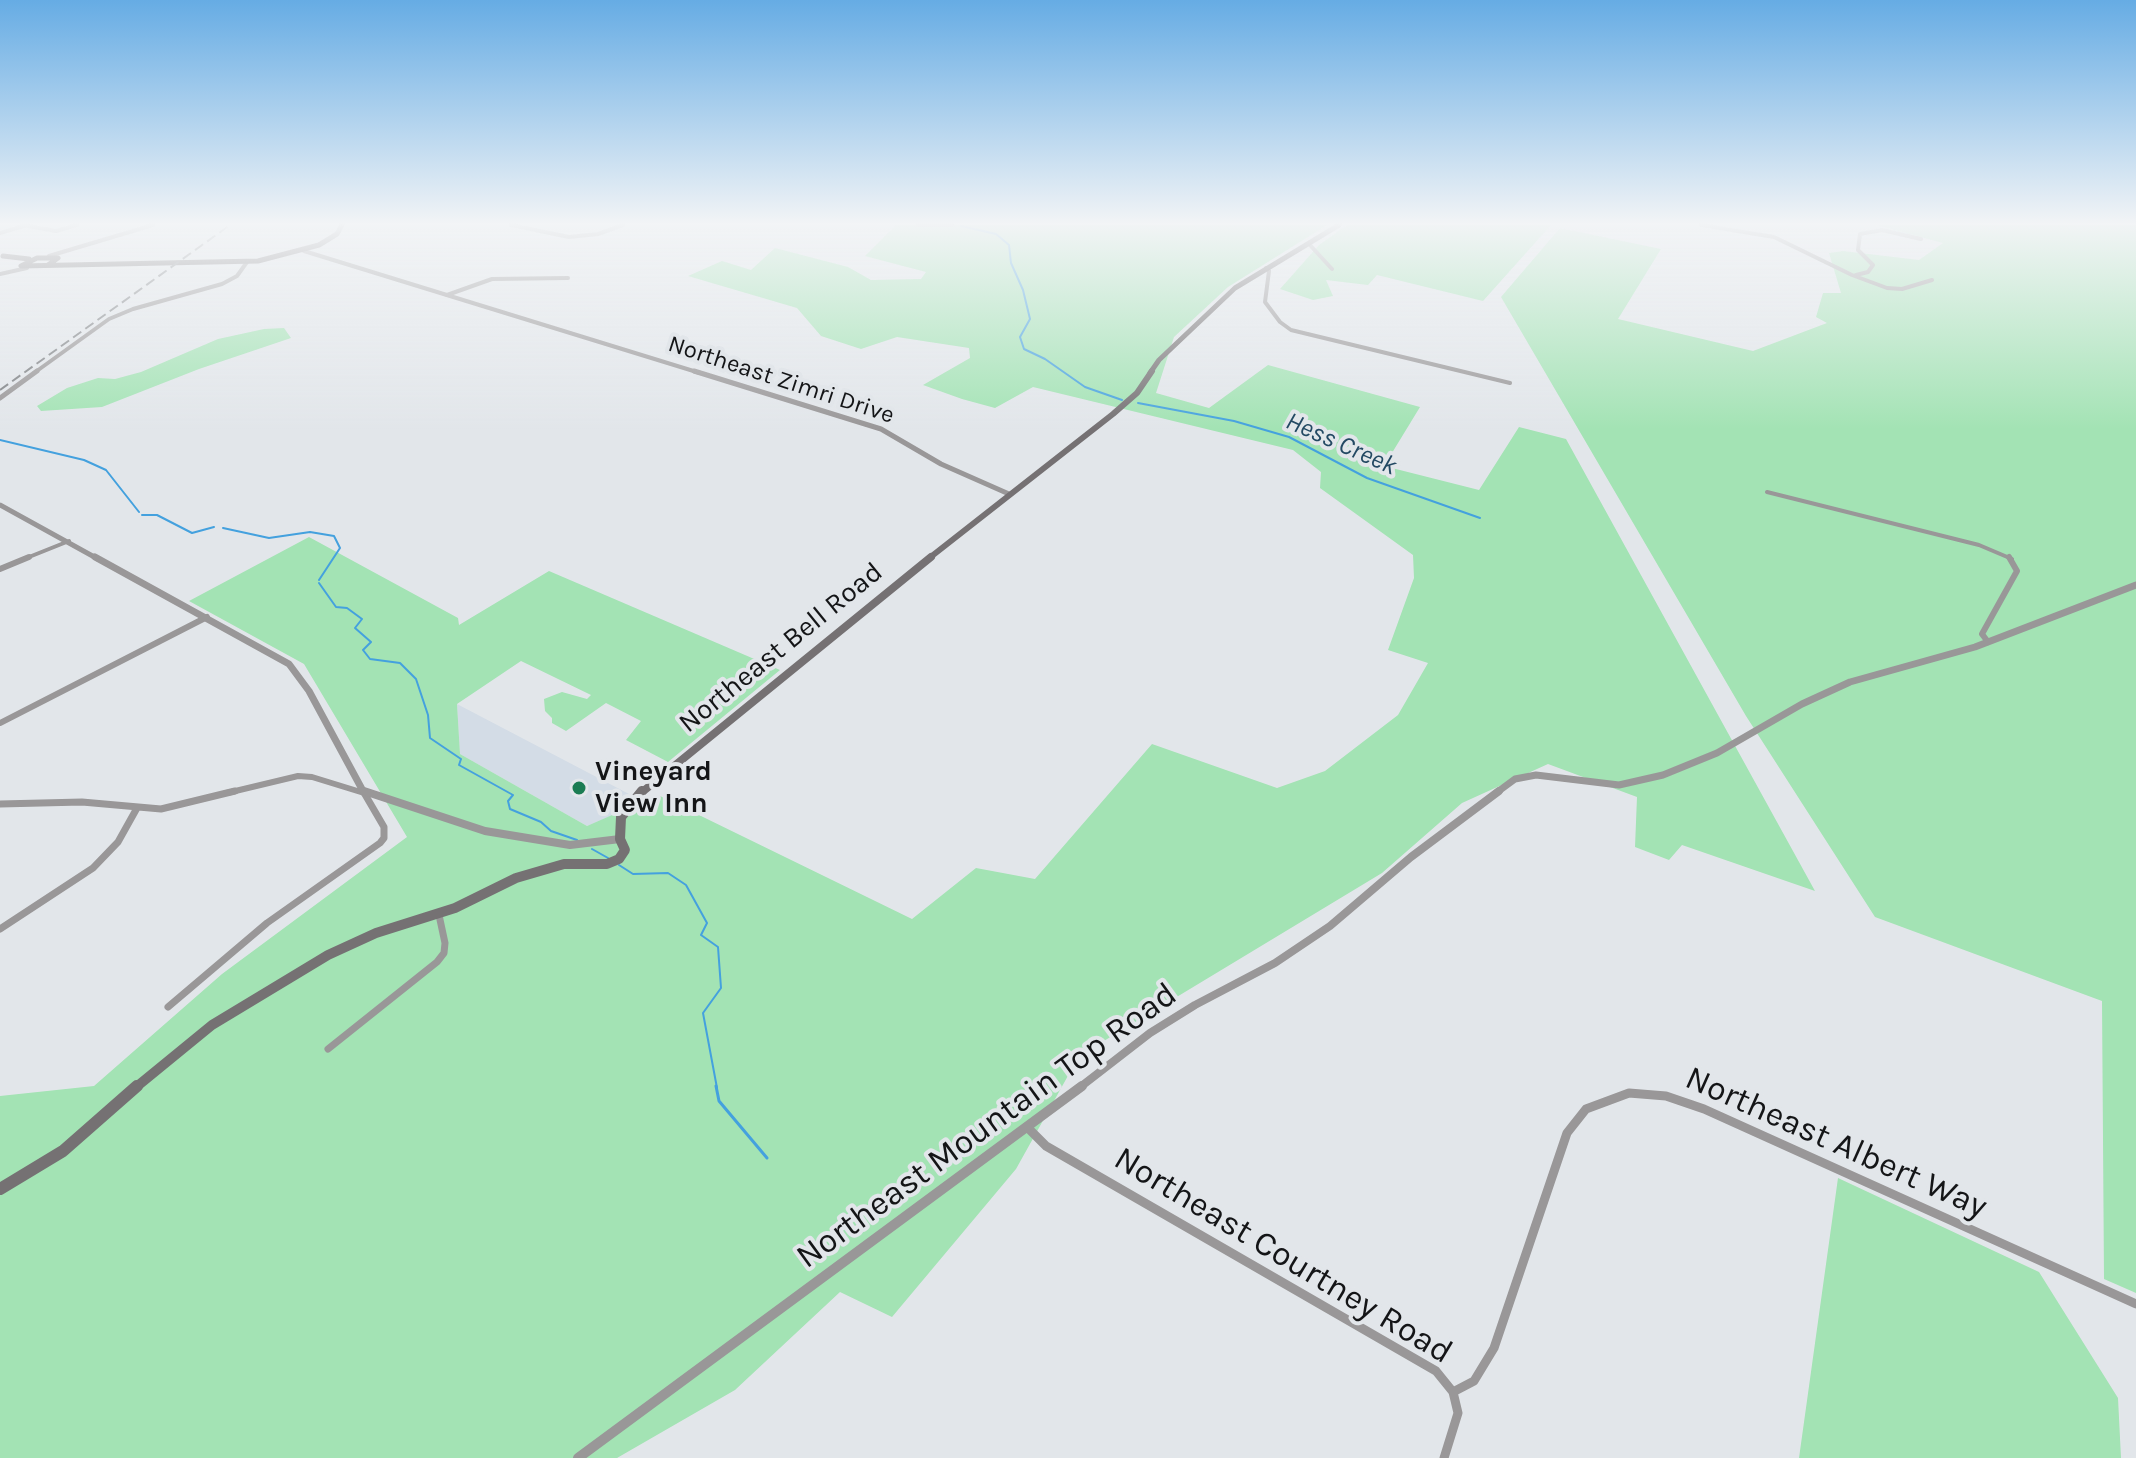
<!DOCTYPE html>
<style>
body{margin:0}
canvas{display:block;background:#e2e6ea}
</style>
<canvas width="2136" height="1458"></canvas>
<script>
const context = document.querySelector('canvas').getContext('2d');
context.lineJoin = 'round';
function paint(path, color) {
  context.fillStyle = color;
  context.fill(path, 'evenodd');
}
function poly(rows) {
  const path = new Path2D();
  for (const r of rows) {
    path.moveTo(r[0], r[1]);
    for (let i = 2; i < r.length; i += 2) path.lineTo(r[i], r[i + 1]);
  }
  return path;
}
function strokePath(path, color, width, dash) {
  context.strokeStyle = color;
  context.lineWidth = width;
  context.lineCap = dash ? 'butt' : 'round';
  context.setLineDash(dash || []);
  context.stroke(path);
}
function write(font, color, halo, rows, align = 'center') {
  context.font = font + ' Karla,sans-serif';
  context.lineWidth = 8;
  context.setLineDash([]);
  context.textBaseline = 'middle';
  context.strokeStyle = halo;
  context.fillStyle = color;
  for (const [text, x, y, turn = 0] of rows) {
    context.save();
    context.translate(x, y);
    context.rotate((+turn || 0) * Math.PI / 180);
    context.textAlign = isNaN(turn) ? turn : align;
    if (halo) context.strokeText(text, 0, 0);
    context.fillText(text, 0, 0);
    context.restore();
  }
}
const built = poly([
 [457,704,629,794,621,812,587,826,460,754]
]);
const green = poly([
 [896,225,1327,225,1228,287,1174,337,1156,393,1209,408,1268,365,1420,407,1384,466,1479,490,1519,427,1566,439,1815,891,1682,845,1669,860,1635,847,1637,797,1548,764,1462,803,1382,873,1079,1056,1016,1169,892,1317,840,1292,735,1390,617,1458,0,1458,0,1096,94,1086,222,974,407,837,304,664,189,601,309,537,458,618,459,625,549,571,780,670,668,762,626,740,641,721,606,703,566,731,552,723,552,718,545,711,544,699,562,692,587,699,591,695,521,661,457,704,460,754,587,826,658,795,912,919,976,868,1035,879,1152,744,1277,788,1325,771,1398,715,1428,663,1388,650,1414,578,1413,555,1320,488,1321,472,1293,450,1033,387,995,408,962,399,923,385,970,358,969,348,897,337,861,349,821,336,797,308,688,276,722,261,751,270,775,248,848,267,871,280,921,279,926,272,865,256],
 [1347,225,1551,225,1483,301,1377,275,1368,285,1326,280,1333,296,1313,300,1280,289,1319,245],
 [1876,225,2136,225,2136,1293,2104,1279,2102,1001,1875,917,1746,716,1501,297,1560,228,1661,249,1618,319,1753,351,1827,323,1816,317,1823,293,1841,293,1829,253,1843,251,1919,260,1943,243],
 [284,328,291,338,199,369,102,407,41,411,37,406,67,388,98,378,115,379,141,372,218,339,264,329],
 [1838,1178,2039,1272,2118,1398,2121,1458,1799,1458]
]);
const streamFar1 = poly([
 [961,226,996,234,1009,245,1011,263,1023,290,1030,319,1020,337,1024,349,1045,359,1085,387,1122,400],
 [1138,403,1234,421,1289,437,1367,478,1480,518],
 [0,440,84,460,106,470,139,512],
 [142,515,157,515,192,533,214,527],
 [223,528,269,538,310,532,334,536,340,548,319,580],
 [319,583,336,607,347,608,362,619,355,628,371,642,363,650,370,659,400,663,416,679,428,715,430,738,461,759,459,765,513,795,508,801,510,809,541,822,551,831,577,840],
 [592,849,608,858],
 [619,865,633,874,668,873,686,885,707,923,701,935,718,947,721,988,703,1013,717,1088]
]);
const stream = poly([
 [716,1086,719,1101,767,1158]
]);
const minorFar3 = poly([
 [22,225,56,231,77,225],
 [1701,225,1774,237,1852,275,1887,288,1902,289,1932,280],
 [0,233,27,225],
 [1309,244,1332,269],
 [49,256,153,225],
 [1266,268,1269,271,1265,302,1280,322,1291,330,1510,383],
 [1856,275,1868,272,1873,265,1858,250,1860,234,1882,230,1921,239],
 [447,295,492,279,568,278],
 [1767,492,1979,545,2012,559],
 [24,559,69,541]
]);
const minorFar2 = poly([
 [0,569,29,557],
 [1988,642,1982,634,2017,571,2009,557],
 [0,723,207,617],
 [227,793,298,776,312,777,364,793]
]);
const minorFar1 = poly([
 [0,804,82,802,161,809,235,791],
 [0,929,93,868,118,842,137,808],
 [168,1007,267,923,380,843,384,838,384,827,363,791],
 [328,1049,437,962,444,953,445,943,439,915]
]);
const minor = poly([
 [1028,1128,1046,1146,1436,1371,1453,1392,1458,1413,1444,1458],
 [1453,1392,1474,1381,1494,1348,1567,1133,1586,1109,1629,1093,1666,1096,1704,1109,2136,1304]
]);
const tertiaryFar4 = poly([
 [511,225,569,237,598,234,623,225],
 [918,225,952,225],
 [304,251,700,373],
 [0,274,27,268],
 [34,373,109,319,133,309,222,284,237,276,247,262]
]);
const tertiaryFar3 = poly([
 [694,371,881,429,941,464,1009,494],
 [0,398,37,371],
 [0,505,98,559]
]);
const tertiaryFar2 = poly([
 [95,557,289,664,309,691,363,791,370,793],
 [1496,793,1515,779,1536,775,1619,785,1663,775,1717,753,1802,704,1850,682,1975,647,2136,585]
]);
const tertiaryFar1 = poly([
 [364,791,485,831,570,845,620,839],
 [1079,1088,1150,1033,1195,1005,1275,963,1330,926,1411,857,1499,791]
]);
const tertiary = poly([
 [578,1458,1082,1086]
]);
const secondaryFar4 = poly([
 [3,256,29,259],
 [48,265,58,258,37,258,21,266,258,261,319,245,337,234,342,225],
 [1150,373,1159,360,1235,288,1339,225]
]);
const secondaryFar3 = poly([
 [928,559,1113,414,1137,393,1152,371]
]);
const secondaryFar2 = poly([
 [641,793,931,557]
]);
const secondaryFar1 = poly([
 [135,1088,212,1025,328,955,376,933,455,908,516,878,564,864,607,864,619,859,625,850,620,839,621,817,642,791]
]);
const secondary = poly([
 [0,1189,63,1151,137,1086]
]);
const rail = poly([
 [0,390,230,225]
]);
const markers = [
 [579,788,8,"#1b7c53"]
];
const farStreetnames = [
 ["Northeast Zimri Drive",781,380,18]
];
const farWaternames = [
 ["Hess Creek",1341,444,24]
];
const streetNames = [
 ["Northeast Bell Road",781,648,-39]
];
const poiNames = [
 ["Vineyard",595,772],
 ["View Inn",595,804]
];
const nearStreetnames = [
 ["Northeast Mountain Top Road",987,1126,-36],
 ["Northeast Albert Way",1836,1143,24],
 ["Northeast Courtney Road",1283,1256,31]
];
paint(built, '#d3dce6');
paint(green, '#a3e3b4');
strokePath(streamFar1, '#44a1de', 2);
strokePath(stream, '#44a1de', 3);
strokePath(minorFar3, '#999798', 4);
strokePath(minorFar2, '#999798', 6);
strokePath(minorFar1, '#999798', 7);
strokePath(minor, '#999798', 9);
strokePath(tertiaryFar4, '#999798', 4);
strokePath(tertiaryFar3, '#999798', 5);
strokePath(tertiaryFar2, '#999798', 7);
strokePath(tertiaryFar1, '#999798', 8);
strokePath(tertiary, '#999798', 10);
strokePath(secondaryFar4, '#757173', 5);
strokePath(secondaryFar3, '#757173', 6);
strokePath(secondaryFar2, '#757173', 8);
strokePath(secondaryFar1, '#757173', 10);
strokePath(secondary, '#757173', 12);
strokePath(rail, '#7c7f82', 2, [10, 5]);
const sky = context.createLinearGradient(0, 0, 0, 429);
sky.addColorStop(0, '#66ace4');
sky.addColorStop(0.52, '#f2f4f6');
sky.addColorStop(1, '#f2f4f600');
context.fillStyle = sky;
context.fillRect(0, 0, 2136, 429);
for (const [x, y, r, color] of markers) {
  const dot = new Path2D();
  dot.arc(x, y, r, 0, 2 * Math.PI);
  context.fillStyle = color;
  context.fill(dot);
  strokePath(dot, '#e2e6ea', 3);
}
write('24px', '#141517', '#e2e6ea', farStreetnames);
write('italic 26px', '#234963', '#e2e6ea', farWaternames);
write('28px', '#141517', '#e2e6ea', streetNames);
write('bold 28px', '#141517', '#e2e6ea', poiNames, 'left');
write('34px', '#141517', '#e2e6ea', nearStreetnames);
</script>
